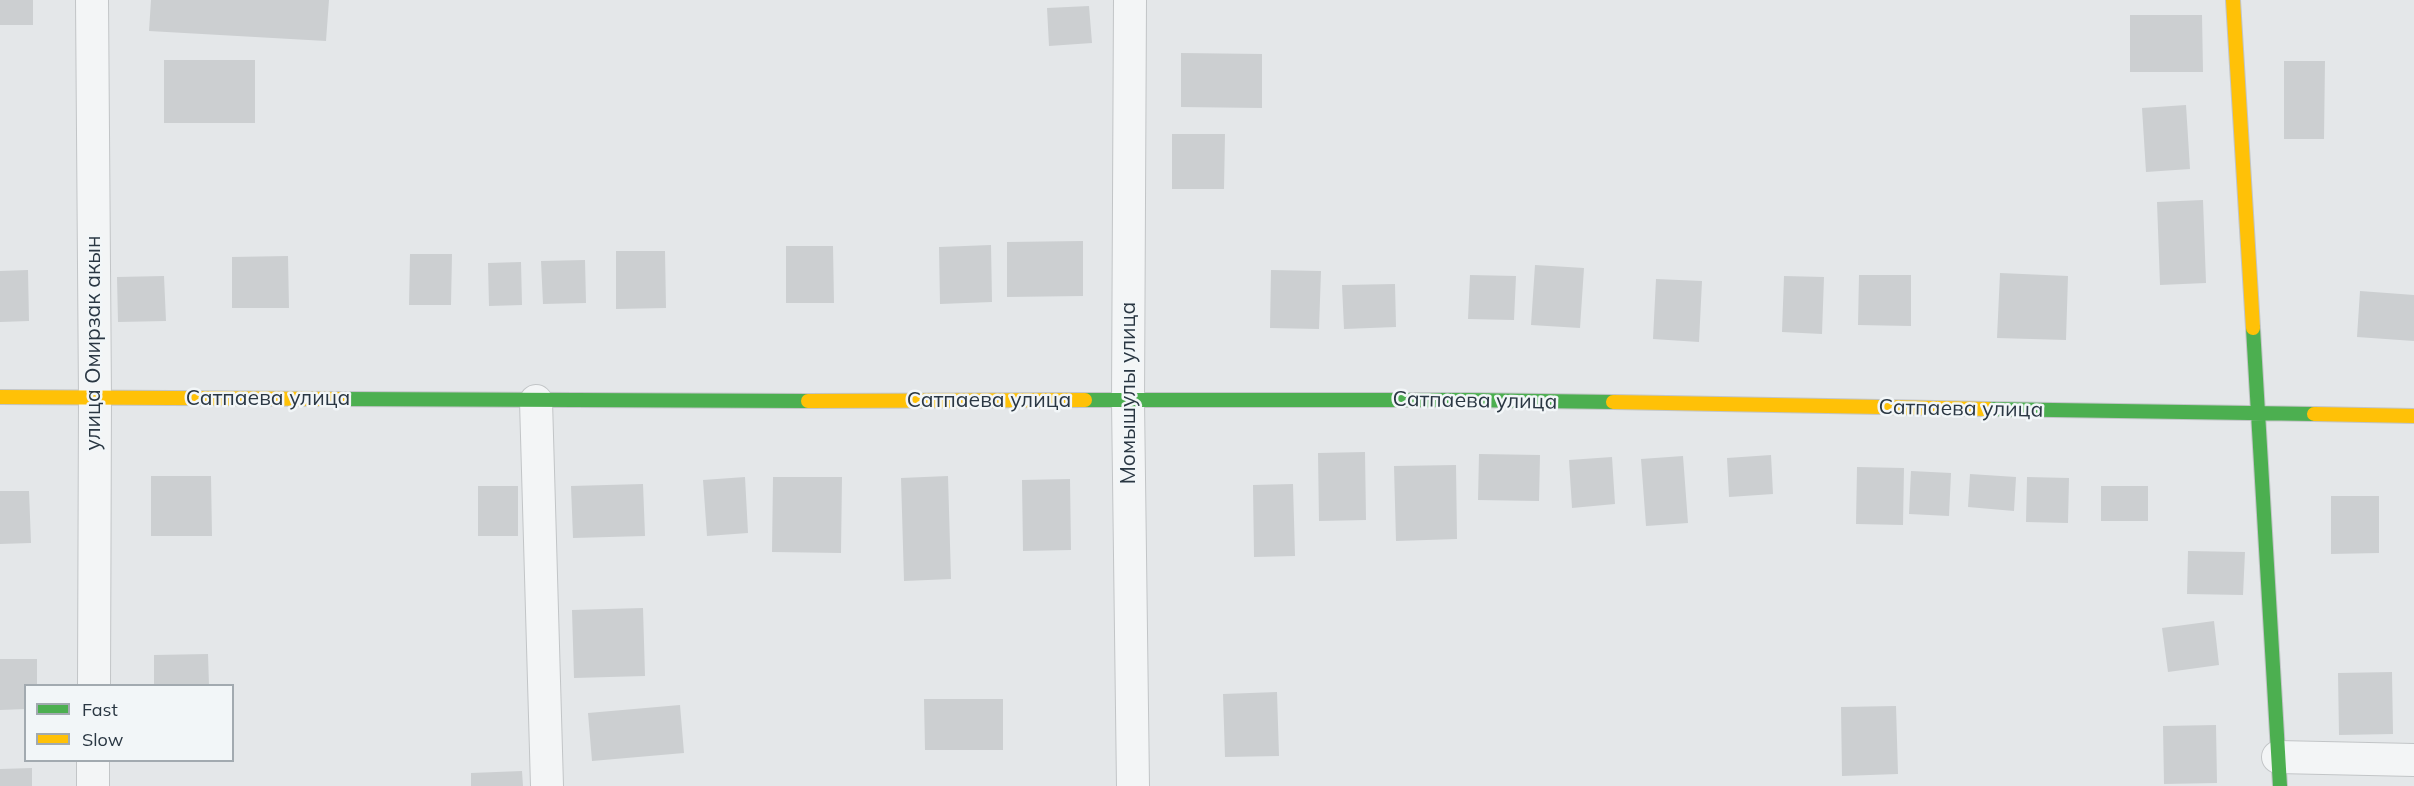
<!DOCTYPE html>
<meta charset="utf-8">
<style>
body{margin:0}
#map{position:relative;width:2414px;height:786px;overflow:hidden;background:#e4e7e9;font-family:Mulish,sans-serif}
canvas{display:block}
.legend{position:absolute;left:24px;top:684px;width:210px;height:78px;box-sizing:border-box;background:#f2f6f8;border:2px solid #a2aab0;margin:0;padding:8px 10px;list-style:none;font-size:18px;color:#2a3743}
.legend li{display:flex;align-items:center;gap:12px;height:30px}
.legend b{width:30px;border:2px solid #a2aab0}
</style>
<div id="map">
<canvas width="2414" height="786"></canvas>
<ul class="legend">
<li><b style="height:8px;background:#4caf50"></b>Fast</li>
<li><b style="height:8px;background:#ffc107"></b>Slow</li>
</ul>
</div>
<script>
const context = document.querySelector('canvas').getContext('2d');
context.lineJoin = 'round';
function paint(path, color) {
  context.fillStyle = color;
  context.fill(path, 'evenodd');
}
function poly(rows) {
  const path = new Path2D();
  for (const r of rows) {
    path.moveTo(r[0], r[1]);
    for (let i = 2; i < r.length; i += 2) path.lineTo(r[i], r[i + 1]);
  }
  return path;
}
function strokePath(path, color, width, dash) {
  context.strokeStyle = color;
  context.lineWidth = width;
  context.lineCap = dash ? 'butt' : 'round';
  context.setLineDash(dash || []);
  context.stroke(path);
}
function write(font, color, halo, rows, align = 'center') {
  context.font = font + ' Mulish,sans-serif';
  context.lineWidth = 5;
  context.setLineDash([]);
  context.textBaseline = 'middle';
  context.strokeStyle = halo;
  context.fillStyle = color;
  for (const [text, x, y, turn = 0] of rows) {
    context.save();
    context.translate(x, y);
    context.rotate((+turn || 0) * Math.PI / 180);
    context.textAlign = isNaN(turn) ? turn : align;
    if (halo) context.strokeText(text, 0, 0);
    context.fillText(text, 0, 0);
    context.restore();
  }
}
const building = poly([
 [0,0,33,0,33,25,0,25],
 [151,0,329,0,326,41,149,31],
 [1089,6,1092,43,1049,46,1047,8],
 [2130,15,2202,15,2203,72,2130,72],
 [1181,53,1262,54,1262,108,1181,107],
 [164,60,255,60,255,123,164,123],
 [2284,61,2325,61,2324,139,2284,139],
 [2186,105,2190,169,2146,172,2142,108],
 [1172,134,1225,134,1224,189,1172,189],
 [2203,200,2206,283,2160,285,2157,202],
 [1083,241,1083,296,1007,297,1007,242],
 [991,245,992,302,940,304,939,247],
 [786,246,833,246,834,303,786,303],
 [616,251,665,251,666,308,616,309],
 [410,254,452,254,451,305,409,305],
 [288,256,289,308,232,308,232,257],
 [585,260,586,303,543,304,541,261],
 [521,262,522,305,489,306,488,263],
 [1535,265,1584,268,1580,328,1531,325],
 [28,270,29,321,0,322,0,271],
 [1271,270,1321,271,1319,329,1270,328],
 [2000,273,2068,276,2066,340,1997,338],
 [1470,275,1516,276,1514,320,1468,319],
 [1859,275,1911,275,1911,326,1858,325],
 [164,276,166,321,118,322,117,277],
 [1784,276,1824,277,1822,334,1782,332],
 [1656,279,1702,281,1699,342,1653,339],
 [1395,284,1396,327,1344,329,1342,285],
 [2360,291,2414,295,2414,341,2357,337],
 [1365,452,1366,520,1319,521,1318,453],
 [1479,454,1540,455,1539,501,1478,500],
 [1771,455,1773,494,1729,497,1727,458],
 [1683,456,1688,523,1646,526,1641,459],
 [1612,457,1615,504,1572,508,1569,460],
 [1456,465,1457,539,1396,541,1394,466],
 [1857,467,1904,468,1903,525,1856,524],
 [1911,471,1951,473,1949,516,1909,514],
 [1970,474,2016,477,2014,511,1968,507],
 [151,476,211,476,212,536,151,536],
 [948,476,951,579,904,581,901,478],
 [745,477,748,533,707,536,703,480],
 [773,477,842,477,841,553,772,552],
 [2027,477,2069,478,2068,523,2026,522],
 [1070,479,1071,550,1023,551,1022,480],
 [643,484,645,536,573,538,571,486],
 [1293,484,1295,556,1254,557,1253,485],
 [478,486,518,486,518,536,478,536],
 [2101,486,2148,486,2148,521,2101,521],
 [0,491,29,491,31,543,0,544],
 [2331,496,2379,496,2379,553,2331,554],
 [2188,551,2245,552,2243,595,2187,594],
 [643,608,645,676,574,678,572,610],
 [2214,621,2219,665,2168,672,2162,628],
 [208,654,209,686,154,686,154,655],
 [0,659,37,659,37,686,26,686,26,709,0,710],
 [2392,672,2393,734,2339,735,2338,673],
 [1277,692,1279,756,1225,757,1223,694],
 [924,699,1003,699,1003,750,925,750],
 [680,705,684,753,592,761,588,713],
 [1896,706,1898,774,1842,776,1841,707],
 [2216,725,2217,783,2164,784,2163,726],
 [32,768,32,786,0,786,0,769],
 [522,771,523,786,471,786,471,773]
]);
const street = poly([
 [92,0,95,398,94,686],
 [1130,0,1128,401,1133,786],
 [536,401,547,786],
 [2278,757,2414,760],
 [93,786,93,760]
]);
const fast = poly([
 [2253,328,2280,786],
 [342,399,808,401],
 [1085,400,1467,400,1613,402],
 [1988,409,2314,414]
]);
const slow = poly([
 [2233,0,2253,328],
 [0,397,342,399],
 [808,401,1085,400],
 [1613,402,1988,409],
 [2314,414,2414,416]
]);
const streetNames = [
 ["улица Омирзак акын",94,343,-90],
 ["Момышулы улица",1129,393,-90],
 ["Сатпаева улица",268,399],
 ["Сатпаева улица",989,401],
 ["Сатпаева улица",1475,401,1],
 ["Сатпаева улица",1961,409,1]
];
paint(building, '#cccfd1');
strokePath(street, '#c2c5c7', 34);
strokePath(fast, '#c2c5c7', 16);
strokePath(slow, '#c2c5c7', 16);
strokePath(street, '#f3f5f6', 32);
strokePath(fast, '#4caf50', 14);
strokePath(slow, '#ffc107', 14);
write('21px', '#2a3743', '#f2f6f8', streetNames);
</script>
